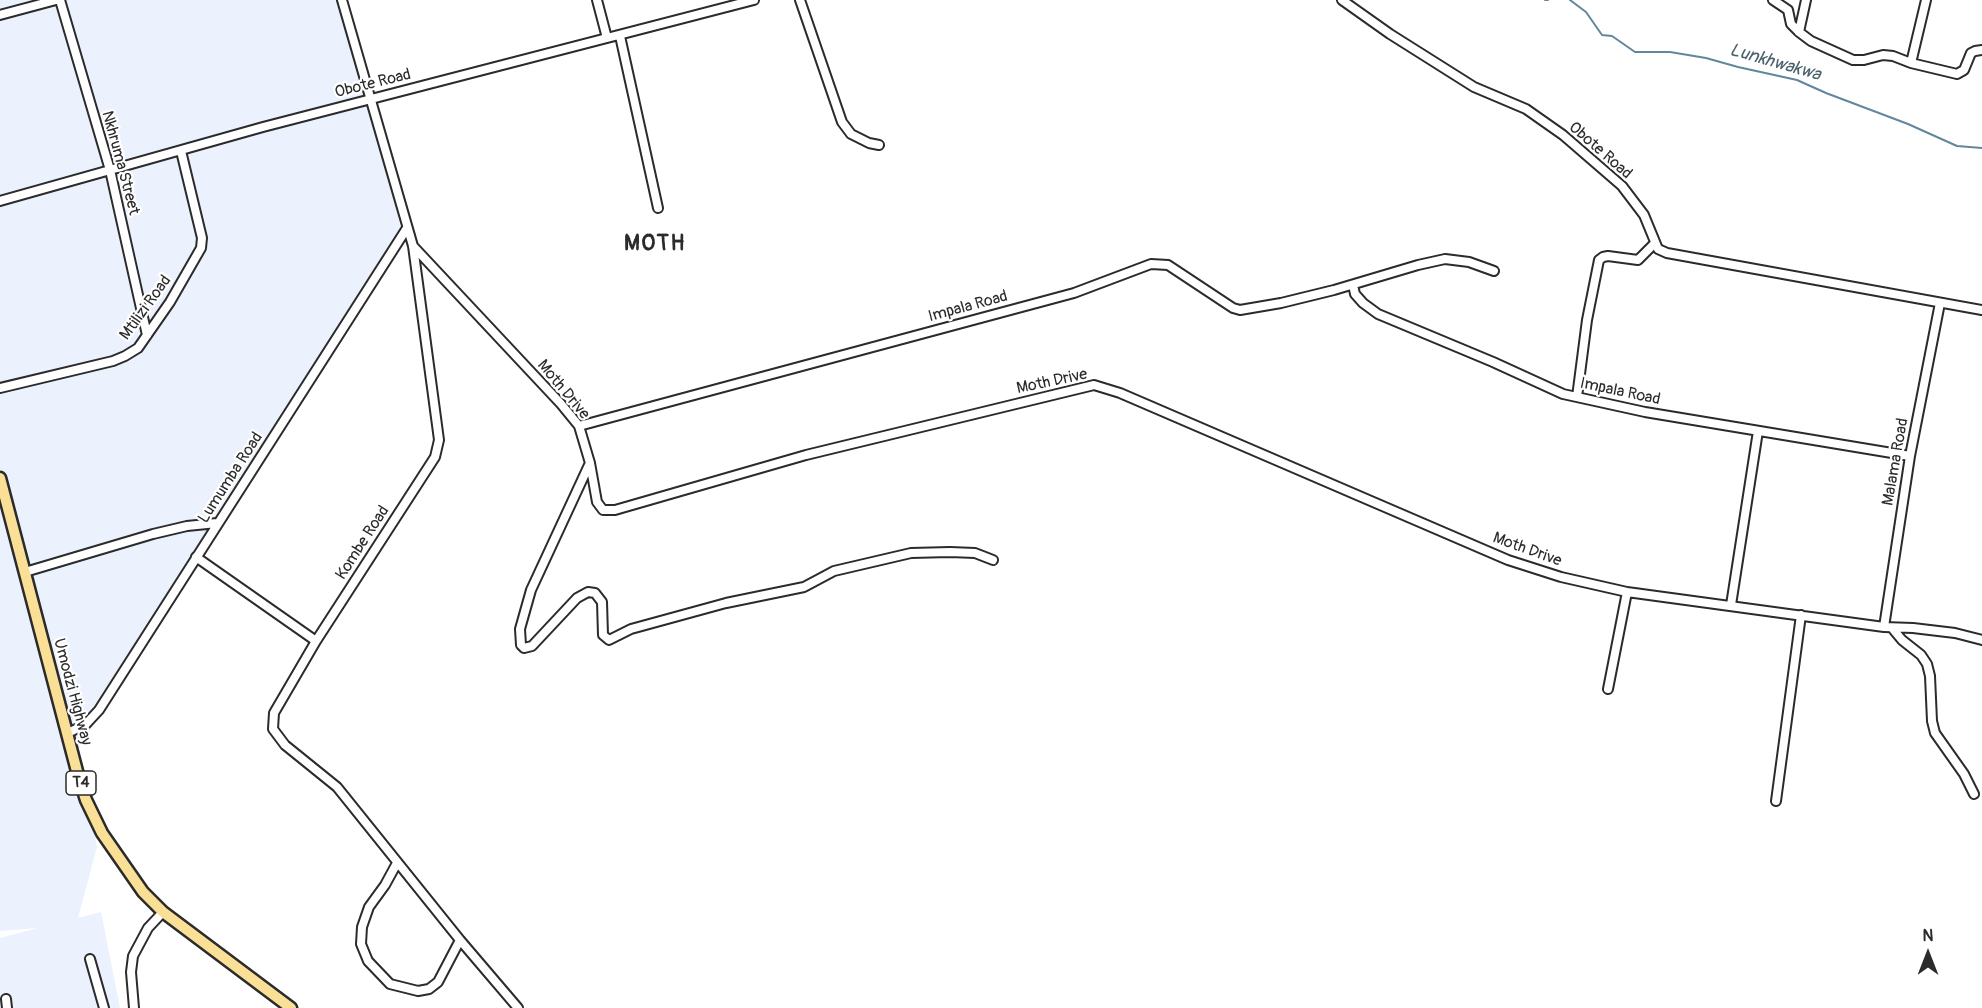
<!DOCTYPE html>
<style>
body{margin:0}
#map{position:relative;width:1982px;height:1008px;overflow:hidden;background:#fff;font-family:Pangolin,sans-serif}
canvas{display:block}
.north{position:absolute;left:1898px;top:924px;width:60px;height:60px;-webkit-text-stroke:4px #fff;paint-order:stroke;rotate:0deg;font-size:16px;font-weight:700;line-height:24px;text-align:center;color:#2b2b2b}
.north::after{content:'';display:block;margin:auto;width:21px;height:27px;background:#2b2b2b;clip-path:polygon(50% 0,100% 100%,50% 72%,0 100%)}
</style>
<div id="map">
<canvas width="1982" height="1008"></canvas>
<div class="north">N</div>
</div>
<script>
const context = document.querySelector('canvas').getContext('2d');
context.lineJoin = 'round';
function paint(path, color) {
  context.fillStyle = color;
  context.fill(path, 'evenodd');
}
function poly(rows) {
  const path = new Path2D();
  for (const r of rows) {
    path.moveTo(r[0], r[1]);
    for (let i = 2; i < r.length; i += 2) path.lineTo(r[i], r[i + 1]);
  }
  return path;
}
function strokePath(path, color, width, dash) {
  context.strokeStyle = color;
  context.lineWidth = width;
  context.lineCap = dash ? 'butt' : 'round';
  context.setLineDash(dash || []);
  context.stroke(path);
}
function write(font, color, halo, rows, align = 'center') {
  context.font = font + ' Pangolin,sans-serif';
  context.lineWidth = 4.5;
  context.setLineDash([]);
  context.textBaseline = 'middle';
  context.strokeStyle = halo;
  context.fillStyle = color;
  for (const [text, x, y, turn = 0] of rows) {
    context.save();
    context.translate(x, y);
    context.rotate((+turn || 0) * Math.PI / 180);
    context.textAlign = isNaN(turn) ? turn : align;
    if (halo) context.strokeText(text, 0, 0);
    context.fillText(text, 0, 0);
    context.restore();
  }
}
const built = poly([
 [0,0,345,0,368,88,403,238,76,753,97,847,78,918,101,912,120,1008,0,1008,0,938,38,928,0,931]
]);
const stream = poly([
 [1545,0,1548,0],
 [1570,0,1586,12,1602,35,1612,36,1635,52,1670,52,1706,58,1738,67,1797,80,1826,93,1908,124,1957,146,1982,148]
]);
const minor = poly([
 [60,0,110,170,147,335],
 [342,0,413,246,439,440,435,457,316,641,274,713,273,729,285,745,337,787,460,940,518,1008],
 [597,0,607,38],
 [800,0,842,122,851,134,869,143,879,145],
 [1342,0,1390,34,1474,87,1526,109,1563,135,1622,186,1644,215,1658,249,1667,253,1982,310],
 [1773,0,1788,10,1791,24,1799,32,1811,41,1853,60,1864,60,1883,55,1893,56,1911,63,1957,74,1964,70,1971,53,1975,51,1982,50],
 [0,15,56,0],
 [1799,32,1806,0],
 [620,36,658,208],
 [1911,63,1926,0],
 [0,201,263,127,754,0],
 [413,246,561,404,579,426,590,463,597,502,603,510,615,510,806,455,1094,385,1120,393,1508,560,1561,577,1627,592,1884,627,1913,628,1955,633,1982,640],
 [1353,285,1355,294,1363,303,1378,314,1493,362,1563,394,1645,412,1910,456],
 [0,388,113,361,125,356,138,348,170,302,201,248,202,238,181,151],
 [1577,397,1587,320,1599,260,1603,257,1608,256,1638,260,1655,243],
 [579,426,1074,293,1151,264,1168,265,1233,308,1240,310,1281,303,1334,290,1418,265,1445,259,1469,262,1494,271],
 [589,465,531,590,520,629,521,645,524,648,532,646,577,598,588,592,595,593,602,602,603,635,609,640,631,629,726,603,804,587,834,571,911,553,950,552,975,553,993,560],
 [196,557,316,641],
 [25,572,153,534,187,526,217,523],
 [1731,605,1758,431],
 [1884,627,1910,456,1940,303],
 [1892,628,1902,640,1921,655,1927,664,1930,676,1932,721,1935,733,1964,774,1974,794],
 [1608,689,1627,592],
 [68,733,86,724,99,710,407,228],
 [1776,801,1801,615],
 [397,863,385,885,369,907,362,927,361,944,368,961,390,984,418,991,429,989,438,982,460,940],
 [90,959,104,1008],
 [6,999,7,1008],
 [134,1008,131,972,133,956,148,928,163,912]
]);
const highway = poly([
 [0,478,78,775,86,800,102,833,143,892,163,912,291,1008]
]);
const shields = [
 [81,783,30]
];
const shieldNames = [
 ["T4",81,783]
];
const streetNames = [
 ["Obote Road",373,84,-14],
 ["Obote Road",1600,151,41],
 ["Nkhruma Street",120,163,75],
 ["Impala Road",968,307,-15],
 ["Mtilizi Road",146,308,-54],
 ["Moth Drive",1052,382,-12],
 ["Moth Drive",563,390,50],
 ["Impala Road",1620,392,12],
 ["Malama Road",1896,462,-80],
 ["Lumumba Road",231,478,-57],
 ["Kombe Road",363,543,-57],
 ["Moth Drive",1527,550,20],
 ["Umodzi Highway",72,692,75]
];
const waterNames = [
 ["Lunkhwakwa",1775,63,16]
];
const districtNames = [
 ["MOTH",655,244]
];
paint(built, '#ebf2fd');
strokePath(stream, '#62879c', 2);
strokePath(minor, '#2b2b2b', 12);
strokePath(highway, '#2b2b2b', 15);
strokePath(minor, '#fff', 8);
strokePath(highway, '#fadf96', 10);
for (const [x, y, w] of shields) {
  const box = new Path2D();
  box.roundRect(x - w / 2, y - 12, w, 24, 4.5);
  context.fillStyle = '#fff';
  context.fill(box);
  strokePath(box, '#2b2b2b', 1.5);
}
write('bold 15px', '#2b2b2b', null, shieldNames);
write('16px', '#2b2b2b', '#fff', streetNames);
write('italic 18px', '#4b616d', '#fff', waterNames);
context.letterSpacing = '1.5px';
write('bold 22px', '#2b2b2b', '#fff', districtNames);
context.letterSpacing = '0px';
</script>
